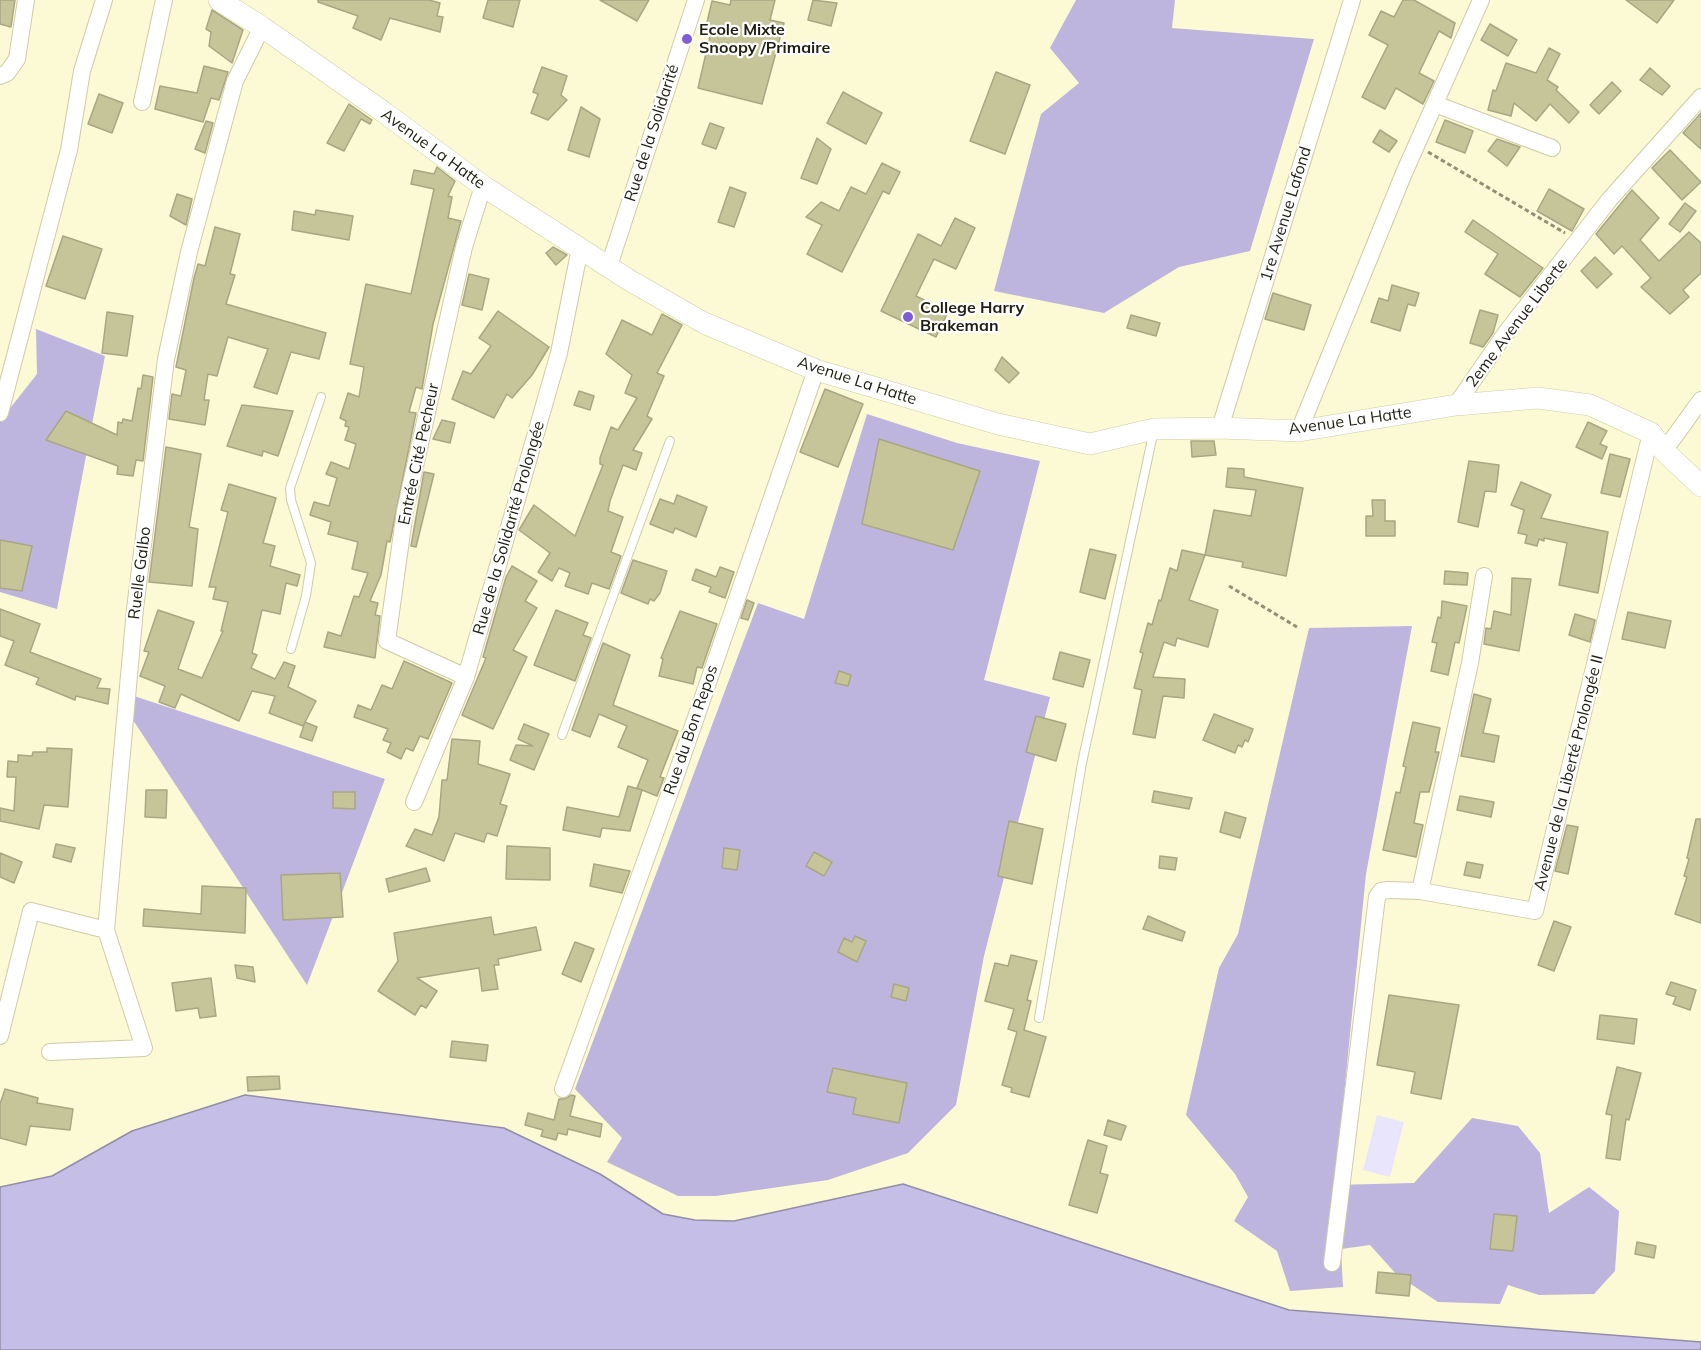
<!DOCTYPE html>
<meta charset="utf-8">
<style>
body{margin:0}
canvas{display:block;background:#fcfad4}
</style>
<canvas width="1701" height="1350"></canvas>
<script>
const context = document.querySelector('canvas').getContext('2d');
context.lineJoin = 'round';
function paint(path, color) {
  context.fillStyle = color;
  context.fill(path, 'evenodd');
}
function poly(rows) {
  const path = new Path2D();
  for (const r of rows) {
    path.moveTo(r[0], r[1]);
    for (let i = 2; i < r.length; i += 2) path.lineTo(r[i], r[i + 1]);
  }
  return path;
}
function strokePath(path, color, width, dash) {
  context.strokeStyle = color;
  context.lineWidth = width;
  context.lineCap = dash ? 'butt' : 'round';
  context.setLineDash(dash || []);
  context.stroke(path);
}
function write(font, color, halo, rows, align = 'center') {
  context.font = font + ' Mulish,sans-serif';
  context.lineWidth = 4.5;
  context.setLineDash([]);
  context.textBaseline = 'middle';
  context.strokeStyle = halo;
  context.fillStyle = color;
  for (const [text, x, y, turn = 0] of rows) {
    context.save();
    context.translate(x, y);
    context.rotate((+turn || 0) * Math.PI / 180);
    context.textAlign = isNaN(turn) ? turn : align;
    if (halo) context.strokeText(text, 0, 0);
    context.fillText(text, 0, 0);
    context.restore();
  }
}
const green = poly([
 [1377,1115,1404,1122,1390,1177,1363,1170]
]);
const forest = poly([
 [1076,0,1175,0,1172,28,1314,39,1250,251,1179,267,1104,313,994,291,1041,114,1079,83,1050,48],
 [36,329,105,356,57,609,0,592,0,421,37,374],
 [867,414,957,443,1040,461,984,680,1050,697,984,956,956,1105,908,1153,828,1180,716,1196,678,1196,607,1162,622,1138,575,1089,758,603,804,619],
 [1412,626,1366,874,1335,1185,1414,1183,1472,1118,1518,1126,1540,1153,1549,1213,1589,1187,1619,1211,1615,1271,1594,1294,1539,1295,1508,1285,1500,1304,1438,1302,1397,1275,1370,1245,1341,1249,1343,1287,1290,1291,1277,1251,1234,1221,1248,1197,1235,1174,1186,1115,1219,968,1238,934,1309,628],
 [131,695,385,779,307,985,131,717]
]);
const water = poly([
 [245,1095,504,1128,600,1174,663,1214,695,1220,734,1221,903,1184,1289,1310,1701,1342,1701,1350,0,1350,0,1187,52,1176,132,1131,245,1095]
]);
const building = poly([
 [0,0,15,0,11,27,0,24,0,0],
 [318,0,429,0,440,3,437,16,443,17,440,32,390,18,381,40,353,28,358,16,318,2,318,0],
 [488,0,520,0,513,27,483,18,488,0],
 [600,0,649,0,637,21,600,0],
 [731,0,775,0,770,20,784,23,762,104,698,88,710,36,704,35,712,1,730,5,731,0],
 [813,0,837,3,831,26,808,20,813,0],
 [1403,0,1414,0,1455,23,1451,38,1439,31,1419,73,1434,81,1423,104,1396,88,1385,109,1362,97,1388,45,1369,35,1381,11,1394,17,1403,0],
 [1626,0,1674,0,1657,23,1626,0],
 [212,10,243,30,232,63,209,46,211,32,206,29,212,10],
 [1490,24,1517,40,1508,56,1481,40,1490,24],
 [1549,48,1560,54,1547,80,1558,87,1556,90,1579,112,1569,123,1550,104,1536,121,1514,103,1511,116,1488,110,1493,90,1496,91,1506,63,1536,73,1549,48],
 [204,66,228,72,219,100,211,98,203,122,155,109,160,86,197,93,204,66],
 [542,67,567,76,561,95,567,100,548,120,531,113,538,94,533,92,542,67],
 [1650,68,1670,86,1662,95,1640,80,1650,68],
 [996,72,1030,85,1005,154,970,141,996,72],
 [1612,82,1621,91,1599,114,1590,105,1612,82],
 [843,92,882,113,866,144,827,123,843,92],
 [99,94,123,103,112,133,88,124,99,94],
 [349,104,372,120,370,124,361,119,344,151,327,143,349,104],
 [581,107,600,119,589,157,568,150,581,107],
 [1701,113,1701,149,1683,133,1701,113],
 [1445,120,1473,131,1465,153,1436,142,1445,120],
 [206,121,213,123,205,153,195,149,206,121],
 [710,123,724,128,716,149,702,144,710,123],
 [1380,130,1397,141,1389,152,1373,142,1380,130],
 [817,138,831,149,817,184,801,178,817,138],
 [1497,139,1520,147,1507,166,1488,151,1497,139],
 [1670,150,1701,182,1682,200,1652,168,1670,150],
 [882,163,900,172,889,194,883,191,842,272,807,254,822,225,806,217,821,202,839,211,851,187,866,194,882,163],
 [437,167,455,181,448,196,452,197,448,218,461,221,433,324,422,389,416,387,409,412,416,413,390,542,387,541,381,575,370,601,378,603,375,615,380,616,375,658,324,647,328,632,341,636,354,596,359,597,368,573,352,569,358,542,328,534,331,522,310,515,314,502,329,506,337,478,326,474,331,462,349,469,356,444,345,440,349,427,345,426,346,421,340,418,348,393,359,397,364,367,350,364,366,284,411,294,434,189,411,184,414,170,434,174,437,167],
 [730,187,746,193,734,227,718,222,730,187],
 [1549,189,1584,209,1572,231,1537,211,1549,189],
 [1632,190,1659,218,1640,240,1659,261,1689,232,1701,243,1701,273,1683,290,1689,297,1670,314,1641,287,1651,278,1622,246,1614,254,1596,234,1632,190],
 [177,194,192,199,186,225,170,216,177,194],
 [1685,203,1696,211,1680,232,1669,224,1685,203],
 [316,210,353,216,349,240,292,230,294,211,315,215,316,210],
 [955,218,975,228,956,269,934,259,916,296,948,312,936,337,881,311,918,234,941,246,955,218],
 [1473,220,1543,268,1520,297,1485,274,1498,254,1465,232,1473,220],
 [215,227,240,234,230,274,235,275,226,304,326,333,319,359,291,352,277,394,254,387,268,349,228,337,217,376,208,374,204,400,209,400,205,425,169,419,172,394,181,396,186,370,176,367,194,278,198,264,205,266,215,227],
 [63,236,102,249,85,299,46,286,63,236],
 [553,247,567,255,556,265,546,253,553,247],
 [1595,257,1612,274,1597,288,1581,271,1595,257],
 [469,274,489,279,482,310,462,305,469,274],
 [1392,285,1419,293,1415,306,1408,304,1400,331,1371,322,1379,298,1388,301,1392,285],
 [1273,293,1311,305,1304,330,1265,319,1273,293],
 [1480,310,1498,315,1493,333,1483,347,1470,343,1480,310],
 [498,311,549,347,532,375,512,398,507,394,494,418,452,399,463,371,471,374,491,346,479,338,498,311],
 [107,312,133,316,127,356,102,353,107,312],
 [662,314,682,325,657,373,664,376,647,416,652,419,633,450,642,453,636,470,623,465,610,501,608,511,623,517,611,552,621,556,609,589,592,583,588,594,565,586,570,573,559,568,552,581,538,572,550,553,519,530,534,505,575,536,603,465,600,464,600,458,611,427,618,430,637,398,625,393,632,375,606,354,622,320,652,335,662,314],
 [1131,315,1160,323,1156,336,1127,328,1131,315],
 [1002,357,1019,373,1009,383,995,370,1002,357],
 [143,375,153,377,143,461,136,460,133,476,117,474,118,466,46,440,66,411,117,435,118,422,122,423,123,419,132,421,138,388,141,389,143,375],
 [825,389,863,404,838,467,800,452,825,389],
 [579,391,594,396,590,410,574,405,579,391],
 [242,405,293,411,278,456,263,451,262,456,227,446,242,405],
 [442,420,455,423,450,443,433,439,442,420],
 [1588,422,1607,431,1600,444,1607,447,1602,459,1576,447,1588,422],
 [879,439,980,471,953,550,862,524,879,439],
 [1191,441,1214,441,1216,455,1192,457,1191,441],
 [166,447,201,454,189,527,198,529,192,586,149,582,166,447],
 [1610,454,1630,459,1620,497,1601,493,1610,454],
 [1469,461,1499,465,1496,492,1485,491,1478,527,1458,522,1469,461],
 [1228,468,1244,469,1244,477,1303,488,1286,576,1242,567,1243,562,1205,555,1189,600,1218,610,1208,647,1177,638,1175,646,1164,642,1153,677,1185,679,1184,698,1163,696,1155,738,1133,734,1142,690,1134,688,1143,653,1140,652,1148,623,1152,625,1159,600,1161,601,1170,568,1177,571,1182,550,1205,555,1214,510,1251,516,1256,490,1226,487,1228,468],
 [424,472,434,474,416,547,411,546,424,472],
 [1521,482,1551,495,1541,518,1608,532,1598,593,1559,585,1567,543,1544,538,1544,541,1539,539,1537,546,1525,543,1527,535,1518,533,1524,510,1511,505,1521,482],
 [229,484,276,498,263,543,275,546,270,566,300,575,297,586,286,583,280,614,262,610,252,653,257,655,251,668,275,679,284,662,295,666,288,687,316,701,303,726,269,713,275,696,252,691,239,721,181,694,175,708,159,702,165,686,140,676,149,652,144,651,158,610,194,622,178,669,202,678,223,631,221,631,228,602,213,599,216,587,209,587,228,512,221,510,229,484],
 [677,495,707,507,696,537,675,528,673,533,650,524,660,499,674,504,677,495],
 [1372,500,1385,500,1385,521,1395,521,1395,536,1366,536,1366,516,1373,516,1372,500],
 [0,540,32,546,22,591,0,588,0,540],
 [1090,549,1116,555,1105,599,1080,592,1090,549],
 [633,560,667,571,660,593,654,601,650,599,648,604,621,593,633,560],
 [512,566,537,581,525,601,537,608,513,650,527,657,493,729,462,715,486,658,483,657,506,577,512,566],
 [720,567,734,572,725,598,709,592,711,587,692,580,696,569,716,577,720,567],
 [1445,571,1468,573,1467,585,1444,584,1445,571],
 [1512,578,1531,579,1519,651,1484,644,1486,628,1491,629,1494,611,1511,615,1512,578],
 [747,600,754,603,748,620,741,618,747,600],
 [1442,601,1467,606,1459,643,1455,642,1448,675,1431,671,1437,643,1432,642,1438,617,1441,618,1442,601],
 [0,609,40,624,30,652,101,679,97,688,110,689,108,704,76,696,75,700,36,684,39,678,5,665,14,641,0,636,0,609],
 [556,610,588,623,583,635,591,638,575,681,534,665,556,610],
 [680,611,717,624,702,668,697,667,693,684,659,676,663,659,661,658,680,611],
 [1628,612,1671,621,1665,648,1622,639,1628,612],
 [1575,614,1595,620,1590,642,1569,635,1575,614],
 [603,643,630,655,613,705,678,731,660,777,664,778,657,796,637,788,648,760,618,747,627,726,599,714,590,737,572,730,603,643],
 [1060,652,1090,660,1083,687,1053,679,1060,652],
 [404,661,452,683,428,739,420,736,413,751,406,748,401,759,387,752,391,743,383,740,388,729,354,717,358,705,371,710,382,685,392,689,404,661],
 [839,671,851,675,848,686,835,683,839,671],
 [1474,694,1491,699,1483,733,1499,736,1494,762,1461,756,1474,694],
 [1214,714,1253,729,1248,742,1245,740,1242,747,1238,745,1235,753,1203,740,1214,714],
 [1036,716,1066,724,1056,761,1026,752,1036,716],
 [305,722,317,727,312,741,300,737,305,722],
 [1413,722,1440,728,1435,752,1439,752,1429,792,1420,792,1414,823,1423,825,1416,857,1383,850,1396,792,1400,793,1406,767,1403,766,1413,722],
 [524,724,549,734,534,770,510,760,516,745,533,746,518,739,524,724],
 [452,739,480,741,478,764,510,774,500,804,507,806,497,836,487,833,484,842,455,833,444,861,406,846,415,829,432,835,439,817,442,780,447,780,452,739],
 [47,748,72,749,68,807,44,805,39,829,0,821,0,808,14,811,16,777,7,777,8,761,18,762,18,755,32,756,33,752,47,752,47,748],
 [628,786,642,790,630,831,602,828,600,837,563,830,567,807,619,817,628,786],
 [146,790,167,790,166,818,145,817,146,790],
 [1154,791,1192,798,1189,809,1152,802,1154,791],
 [333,792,355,792,355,809,333,808,333,792],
 [1460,796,1494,802,1491,817,1457,810,1460,796],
 [1225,812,1246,818,1240,838,1220,832,1225,812],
 [1696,819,1701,819,1701,923,1675,914,1687,877,1684,876,1689,859,1687,858,1696,819],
 [1009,821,1043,829,1032,884,998,876,1009,821],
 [1567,825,1578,827,1568,874,1555,871,1567,825],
 [56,844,75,848,71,862,53,857,56,844],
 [507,846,550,848,550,880,506,879,507,846],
 [724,848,740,850,737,870,722,868,724,848],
 [814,852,832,862,824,876,806,866,814,852],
 [0,853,22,862,14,883,0,877,0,853],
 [1160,856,1177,858,1175,870,1159,868,1160,856],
 [1467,862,1483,865,1480,878,1464,875,1467,862],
 [594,864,630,871,622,893,590,886,594,864],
 [426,868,430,881,389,892,386,879,426,868],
 [340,873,343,917,283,920,281,875,340,873],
 [202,886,246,888,245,933,143,926,144,909,201,914,202,886],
 [1148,916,1185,932,1182,941,1143,929,1148,916],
 [491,917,494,935,536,927,541,950,498,959,499,965,494,965,498,989,482,991,479,968,417,978,437,991,426,1008,421,1005,415,1015,378,991,398,961,394,933,491,917],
 [1554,921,1571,927,1554,971,1538,965,1554,921],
 [855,936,866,941,857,962,838,952,844,938,852,942,855,936],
 [575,942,594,949,581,982,562,974,575,942],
 [1011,955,1037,961,1027,1000,1031,1001,1024,1030,1046,1037,1029,1097,1011,1092,1012,1088,1002,1085,1017,1032,1008,1029,1014,1009,985,1001,995,963,1008,966,1011,955],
 [235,965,253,967,255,982,237,978,235,965],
 [211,978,216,1016,200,1018,198,1008,176,1011,172,983,211,978],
 [1671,982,1696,990,1690,1010,1673,1004,1676,997,1666,994,1671,982],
 [894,984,909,988,906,1001,891,997,894,984],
 [1389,995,1459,1005,1441,1099,1411,1093,1415,1072,1377,1065,1389,995],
 [1600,1015,1637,1019,1634,1044,1597,1039,1600,1015],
 [452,1041,488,1045,486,1061,450,1057,452,1041],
 [1617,1067,1641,1073,1629,1120,1626,1119,1620,1160,1606,1158,1612,1115,1606,1114,1617,1067],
 [833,1068,907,1083,899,1123,853,1114,856,1098,827,1092,833,1068],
 [279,1076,280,1089,248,1091,247,1077,279,1076],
 [5,1089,38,1098,37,1103,73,1109,70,1130,30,1126,26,1145,0,1138,0,1104,5,1089],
 [571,1095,575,1096,570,1116,602,1124,600,1137,568,1129,567,1135,558,1133,556,1140,541,1136,543,1130,525,1125,528,1113,554,1120,559,1099,565,1099,571,1095],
 [1108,1120,1126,1126,1121,1140,1104,1135,1108,1120],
 [1088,1140,1107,1146,1100,1173,1108,1175,1097,1213,1069,1205,1088,1140],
 [1494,1214,1517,1216,1513,1251,1490,1249,1494,1214],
 [1637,1242,1656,1246,1654,1258,1635,1254,1637,1242],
 [1378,1272,1411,1275,1409,1296,1376,1293,1378,1272]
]);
const path = poly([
 [1428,152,1565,233],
 [1229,586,1297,627]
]);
const service = poly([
 [291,649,306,596,311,563,291,500,290,488,321,397],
 [562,735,670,441],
 [1039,1018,1082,763,1154,430]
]);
const minor = poly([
 [0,76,7,73,17,59,26,0],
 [142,102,164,0],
 [1435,104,1552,148],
 [609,266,696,0],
 [1456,405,1505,334,1609,200,1701,97],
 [0,413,69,150,82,71,104,0],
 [1220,428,1352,0],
 [1299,431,1404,173,1481,0],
 [1664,451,1701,400],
 [466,677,387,641,405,511,464,247,483,186],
 [414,802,466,677,559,353,580,248],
 [1420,891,1470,663,1484,576],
 [0,1036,31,911,106,930,135,609,166,359,189,252,235,81,262,27],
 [50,1052,144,1048,106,930],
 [563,1089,675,778,816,370],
 [1332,1263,1377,897,1381,891,1388,890,1420,891,1535,911,1651,433]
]);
const tertiary = poly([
 [219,0,262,27,385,113,483,186,629,280,704,323,816,370,998,424,1090,444,1154,429,1220,428,1299,431,1456,405,1538,398,1590,405,1651,433,1664,451,1701,486]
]);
const markers = [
 [687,39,6,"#805bd6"],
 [908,317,6,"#805bd6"]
];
const poiNames = [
 ["Ecole Mixte",699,30],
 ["Snoopy /Primaire",699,48],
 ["College Harry",920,308],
 ["Brakeman",920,326]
];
const streetNames = [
 ["Rue de la Solidarité",652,133,-72],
 ["Avenue La Hatte",433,149,36],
 ["1re Avenue Lafond",1286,214,-73],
 ["2eme Avenue Liberte",1517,323,-53],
 ["Avenue La Hatte",857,381,18],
 ["Avenue La Hatte",1350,421,-8],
 ["Entrée Cité Pecheur",419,454,-78],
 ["Rue de la Solidarité Prolongée",509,528,-74],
 ["Ruelle Galbo",140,573,-83],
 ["Rue du Bon Repos",691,730,-71],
 ["Avenue de la Liberté Prolongée II",1569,773,-76]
];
paint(green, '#e9e5fd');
paint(forest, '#bdb5de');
paint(water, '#c5bee7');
strokePath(water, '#938ea7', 1.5);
paint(building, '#c6c499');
strokePath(building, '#a9a783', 1.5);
strokePath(service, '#cecca7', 10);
strokePath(minor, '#cecca7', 18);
strokePath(tertiary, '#cecca7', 22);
strokePath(path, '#918f75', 3, [4.5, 3]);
strokePath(service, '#fff', 8);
strokePath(minor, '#fff', 16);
strokePath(tertiary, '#fff', 21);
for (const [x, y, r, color] of markers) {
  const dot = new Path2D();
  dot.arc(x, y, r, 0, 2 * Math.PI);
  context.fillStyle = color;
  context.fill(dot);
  strokePath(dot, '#fff', 2);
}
write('bold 16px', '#1f1e11', '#fff', poiNames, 'left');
write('16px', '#1f1e11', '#fff', streetNames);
</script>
